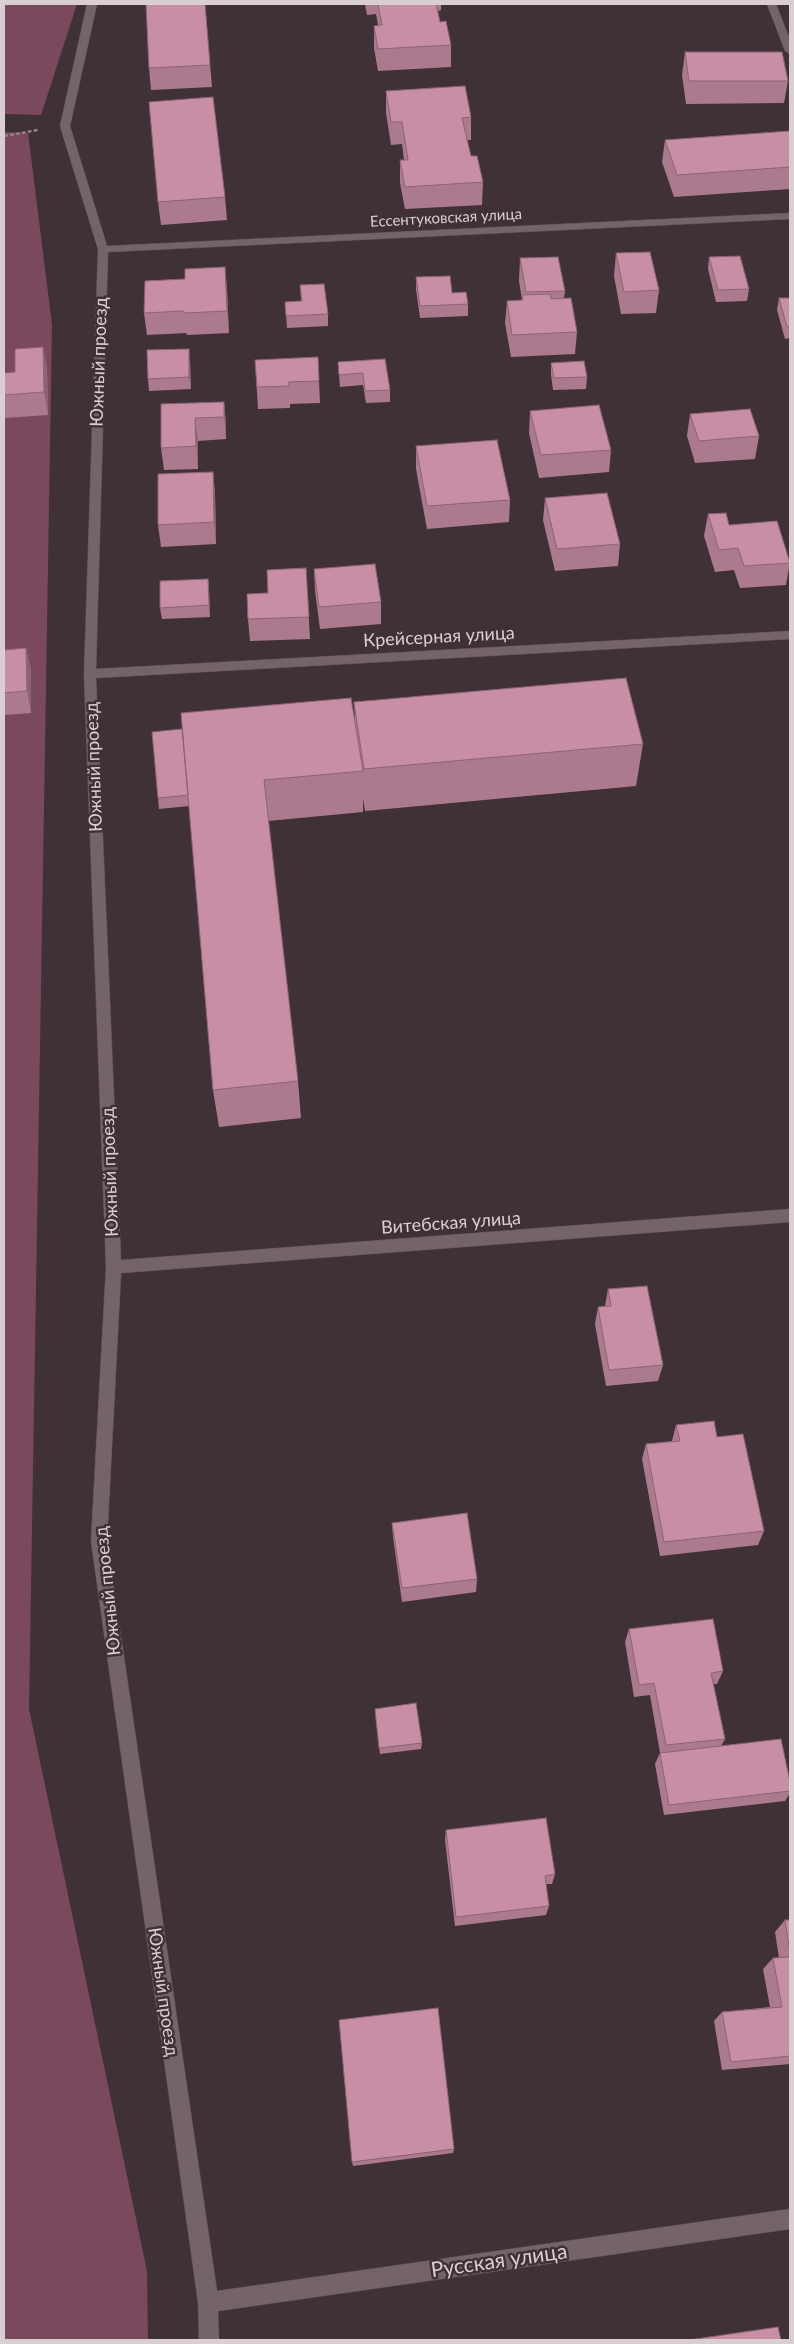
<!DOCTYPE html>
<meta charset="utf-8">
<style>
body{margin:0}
#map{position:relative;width:794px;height:2344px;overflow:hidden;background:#403137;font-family:Lato,sans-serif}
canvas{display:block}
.frame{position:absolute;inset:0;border:5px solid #d9cfd2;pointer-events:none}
</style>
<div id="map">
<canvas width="794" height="2344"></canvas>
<div class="frame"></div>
</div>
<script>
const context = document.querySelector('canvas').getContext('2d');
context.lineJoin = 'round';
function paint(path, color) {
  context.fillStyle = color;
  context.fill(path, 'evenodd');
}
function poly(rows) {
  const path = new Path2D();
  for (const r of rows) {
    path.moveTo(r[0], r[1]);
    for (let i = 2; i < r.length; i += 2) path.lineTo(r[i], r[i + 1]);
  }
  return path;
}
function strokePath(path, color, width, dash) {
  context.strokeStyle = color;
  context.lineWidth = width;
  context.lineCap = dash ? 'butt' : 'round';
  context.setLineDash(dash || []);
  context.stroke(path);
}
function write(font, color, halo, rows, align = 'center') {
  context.font = font + ' Lato,sans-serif';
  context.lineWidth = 5;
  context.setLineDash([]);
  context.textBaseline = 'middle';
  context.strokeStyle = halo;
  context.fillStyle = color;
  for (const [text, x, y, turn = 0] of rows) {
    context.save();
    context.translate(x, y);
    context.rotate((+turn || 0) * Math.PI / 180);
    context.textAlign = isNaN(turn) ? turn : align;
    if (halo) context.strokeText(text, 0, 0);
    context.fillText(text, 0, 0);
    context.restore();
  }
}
const green = poly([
 [4,4,77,4,41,115,4,114],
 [4,132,28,133,52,325,29,1709,147,2271,148,2340,4,2340]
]);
const path = poly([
 [4,136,38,130]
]);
const minor = poly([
 [87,4,97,4,70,126,107,246,790,213,790,219,108,252,96,669,790,631,790,639,96,678,121,1260,790,1209,790,1222,121,1273,107,1541,217,2291,790,2209,790,2229,218,2311,219,2340,199,2340,198,2302,91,1541,106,1267,84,674,98,249,60,126,87,4],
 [767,4,776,4,790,40,790,54,785,51,767,4]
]);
const wall = poly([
 [205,4,212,87,151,90,149,68],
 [365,4,441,4,441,10,438,11,440,22,451,45,451,67,378,71,374,48,374,26,378,25,376,14,367,15],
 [685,52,788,81,784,103,686,104,682,75],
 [386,91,471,117,471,140,467,140,471,156,483,182,482,205,405,209,400,183,400,160,404,160,402,144,391,145,386,113],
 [790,131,790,189,674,197,662,162,665,140],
 [225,197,227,220,161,225,158,202],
 [616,253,659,290,656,313,621,314,614,276],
 [709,257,749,289,747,301,716,302,708,269],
 [520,258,565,291,564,298,577,332,575,354,511,357,505,323,507,301,522,300,519,281],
 [225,267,227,290,229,333,187,335,186,333,147,335,144,313,185,279],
 [416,277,452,293,468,304,468,316,420,318,416,289],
 [300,285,328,314,328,326,287,328,285,302,301,301],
 [779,298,790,298,790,338,785,339,777,310],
 [43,347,47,370,48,415,4,418,4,373,15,372],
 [385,359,390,390,390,402,366,403,363,385,340,387,338,362],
 [255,360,319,381,320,403,290,404,290,408,258,409],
 [190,361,191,389,149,391,148,379],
 [551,363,587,377,586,389,553,390,551,375],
 [224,402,226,424,226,439,198,441,198,469,164,470,161,448,161,404],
 [530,411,611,450,609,472,539,478,529,433],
 [690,414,759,436,755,459,695,463,687,436],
 [416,446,510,500,509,522,427,529,416,469],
 [213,472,215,494,216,544,161,547,158,525],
 [545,498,620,544,618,566,555,571,543,520],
 [708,514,729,525,790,562,786,585,740,588,734,570,715,572,704,536],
 [306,568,310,639,250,641,248,619,268,593],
 [314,569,381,602,381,624,320,629,315,591],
 [208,579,209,591,210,617,162,619,160,608],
 [26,648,31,670,31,713,4,715,4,650],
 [354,702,643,744,636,786,365,811,363,798,363,812,268,821,298,1081,301,1118,219,1127,213,1090,189,806,159,809,158,798,355,720],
 [608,1289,663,1365,658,1381,606,1386,595,1324,598,1307,605,1306],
 [676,1425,717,1437,764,1531,758,1545,660,1556,642,1459,646,1444,672,1441],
 [392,1523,477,1579,476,1592,402,1602,393,1537],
 [629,1629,723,1671,717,1684,713,1684,725,1739,721,1746,790,1782,790,1793,785,1801,664,1815,655,1764,660,1753,650,1695,634,1697,625,1642],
 [375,1709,422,1743,421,1749,380,1754],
 [446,1830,555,1874,552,1884,546,1884,549,1906,546,1915,455,1926,445,1840],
 [785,1920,790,1920,790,2064,722,2070,714,2021,722,2012,770,2007,763,1969,773,1958,779,1958,775,1932],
 [454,2149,453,2153,353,2166,352,2162]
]);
const shadedWall = poly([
 [225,267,227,290,229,333,227,311],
 [43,347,47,370,48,415,44,392],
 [189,349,190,361,191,389,189,377],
 [224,402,226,424,226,439,224,417],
 [195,418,198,441,198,469,196,446],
 [213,472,215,494,216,544,214,522],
 [208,579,209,591,210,617,209,605],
 [26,648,31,670,31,713,27,691]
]);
const building = poly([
 [146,4,205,4,210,65,149,68,146,4],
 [378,4,436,4,440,22,446,21,451,45,378,49,374,26,382,25,378,4],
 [685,52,782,52,788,81,689,81,685,52],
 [465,86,471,117,462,118,471,156,477,156,483,182,405,187,400,160,408,160,402,122,391,122,386,91,465,86],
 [213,97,225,197,158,202,149,102,213,97],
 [790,131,790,167,677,175,665,140,790,131],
 [650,252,659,290,624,292,616,253,650,252],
 [740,256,749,289,718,290,709,257,740,256],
 [558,257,565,291,526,292,520,258,558,257],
 [225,267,227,311,184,313,184,311,144,313,145,281,185,279,185,269,225,267],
 [450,276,452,293,466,292,468,304,420,306,416,277,450,276],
 [324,284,328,314,286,316,285,302,302,301,300,285,324,284],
 [550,294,551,299,571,298,577,332,512,335,507,301,523,300,522,295,550,294],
 [779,298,790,298,790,326,787,327,779,298],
 [43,347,44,392,4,395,4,373,15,372,15,349,43,347],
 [189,349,189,377,148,379,147,350,189,349],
 [318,357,319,381,288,382,289,386,257,387,255,360,318,357],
 [385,359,390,390,365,391,363,373,339,375,338,362,385,359],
 [584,361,587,377,554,378,551,363,584,361],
 [224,402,224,417,195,418,196,446,161,448,161,404,224,402],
 [599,405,611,450,541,455,530,411,599,405],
 [750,409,759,436,699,441,690,414,750,409],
 [497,440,510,500,427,506,416,446,497,440],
 [213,472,214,522,158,525,158,474,213,472],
 [607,493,620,544,557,549,545,498,607,493],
 [726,513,729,525,777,521,790,563,744,566,738,548,719,550,708,514,726,513],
 [375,564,381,602,319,607,314,569,375,564],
 [306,568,309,617,248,619,247,594,268,593,267,570,306,568],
 [208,579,209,605,160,608,160,581,208,579],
 [26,648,27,691,4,693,4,650,26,648],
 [626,678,643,744,364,769,354,702,626,678],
 [351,698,363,771,264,780,298,1081,213,1090,181,713,351,698],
 [182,729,188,795,158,798,152,732,182,729],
 [647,1286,663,1365,609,1370,598,1307,611,1306,608,1289,647,1286],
 [714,1421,717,1437,743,1434,764,1531,664,1542,646,1444,680,1441,676,1425,714,1421],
 [467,1513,477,1579,402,1588,392,1523,467,1513],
 [713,1619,723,1671,711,1673,725,1739,666,1745,654,1683,639,1685,629,1629,713,1619],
 [416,1703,422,1743,379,1748,375,1709,416,1703],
 [781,1739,790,1782,790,1791,669,1805,660,1753,781,1739],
 [546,1818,555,1874,545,1876,549,1906,456,1917,446,1830,546,1818],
 [785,1920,790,1920,790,1952,785,1920],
 [790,1957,790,2056,731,2062,722,2012,782,2007,773,1958,790,1957],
 [438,2008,454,2149,352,2162,339,2020,438,2008],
 [778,2327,781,2340,689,2340,778,2327]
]);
const farStreetnames = [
 ["Ессентуковская улица",446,218,-3]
];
const streetNames = [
 ["Южный проезд",99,362,-88],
 ["Крейсерная улица",439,637,-3],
 ["Южный проезд",94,767,-92],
 ["Южный проезд",110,1172,-92],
 ["Витебская улица",451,1223,-4],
 ["Южный проезд",108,1591,-96],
 ["Южный проезд",163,1992,82]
];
const nearStreetnames = [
 ["Русская улица",499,2261,-8]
];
paint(green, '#7b495e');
strokePath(minor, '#5c5055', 1);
strokePath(path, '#8f8387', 2.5, [4, 2]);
paint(minor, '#746369');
paint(wall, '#ac7a8e');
paint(shadedWall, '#8c6374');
paint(building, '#c88ea5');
strokePath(building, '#8c6374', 1);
write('15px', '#d9cfd2', '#403137', farStreetnames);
write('18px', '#d9cfd2', '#403137', streetNames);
write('21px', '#d9cfd2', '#403137', nearStreetnames);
</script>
